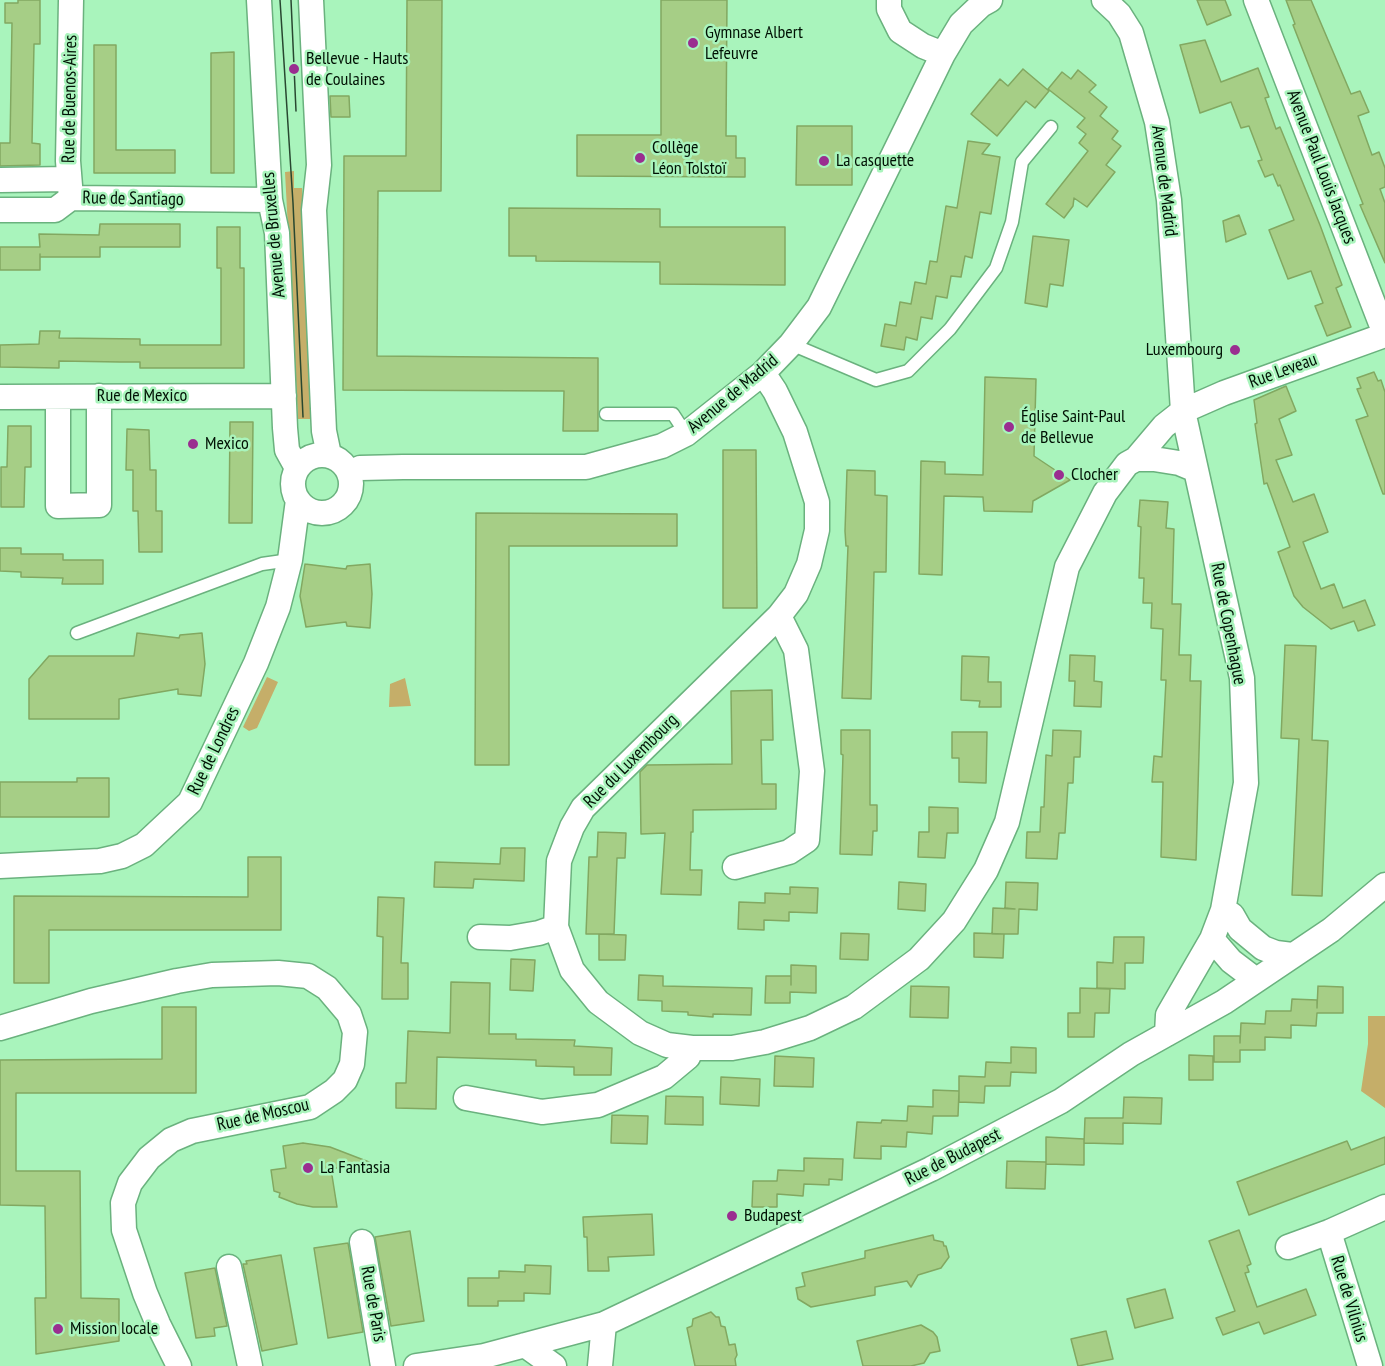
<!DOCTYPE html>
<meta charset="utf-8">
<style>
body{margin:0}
canvas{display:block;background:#a9f4bc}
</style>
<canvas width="1385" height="1366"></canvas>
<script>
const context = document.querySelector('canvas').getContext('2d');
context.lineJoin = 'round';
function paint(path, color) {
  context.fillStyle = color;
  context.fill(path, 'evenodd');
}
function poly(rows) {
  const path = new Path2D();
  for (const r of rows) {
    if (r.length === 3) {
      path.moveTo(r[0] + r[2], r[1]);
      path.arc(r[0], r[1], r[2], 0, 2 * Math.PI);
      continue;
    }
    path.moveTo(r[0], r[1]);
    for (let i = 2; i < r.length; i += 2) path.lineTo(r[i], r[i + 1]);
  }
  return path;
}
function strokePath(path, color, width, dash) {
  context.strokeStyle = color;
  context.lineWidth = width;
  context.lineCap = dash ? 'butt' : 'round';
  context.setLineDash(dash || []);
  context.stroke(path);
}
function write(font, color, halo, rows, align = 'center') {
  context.font = font + ' "PT Sans Narrow",sans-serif';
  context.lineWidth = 5;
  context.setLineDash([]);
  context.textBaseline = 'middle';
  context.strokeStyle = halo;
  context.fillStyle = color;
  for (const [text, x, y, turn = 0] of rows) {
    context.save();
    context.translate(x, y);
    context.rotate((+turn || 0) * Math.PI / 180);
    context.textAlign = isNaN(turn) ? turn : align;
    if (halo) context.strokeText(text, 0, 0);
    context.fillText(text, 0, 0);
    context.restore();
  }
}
const green = poly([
 [294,171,294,188,302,188,313,419,298,419,285,172],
 [267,677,278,682,257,728,249,731,243,727],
 [405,678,411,706,389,707,390,684],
 [1368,1016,1385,1016,1385,1108,1361,1091,1368,1044]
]);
const building = poly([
 [18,0,40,0,40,44,34,44,32,143,40,144,40,165,0,166,0,143,10,143,12,23,5,23,5,3,18,3,18,0],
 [407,0,442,0,441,191,378,191,377,356,598,358,598,431,563,431,564,391,343,390,344,156,406,156,407,0],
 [661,0,727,0,726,136,736,136,736,158,745,158,745,177,577,176,577,135,661,135,661,0],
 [1197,0,1225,0,1231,15,1207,25,1197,0],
 [1286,0,1311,0,1351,94,1360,91,1369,112,1358,116,1372,155,1379,152,1385,168,1385,187,1380,189,1385,203,1385,263,1360,205,1363,204,1293,25,1295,24,1286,0],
 [1205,40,1221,82,1258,68,1269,97,1265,98,1276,129,1280,127,1320,225,1342,285,1336,288,1351,327,1327,336,1315,306,1323,303,1311,271,1288,279,1269,230,1294,220,1280,185,1278,186,1273,174,1265,177,1258,161,1262,160,1249,126,1241,128,1231,102,1200,113,1180,45,1205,40],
 [94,45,116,45,116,150,175,150,175,173,94,173,94,45],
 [234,52,234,173,211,173,211,53,234,52],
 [1023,69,1049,91,1035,108,1026,101,997,136,971,114,1000,79,1008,86,1023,69],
 [1078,70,1096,85,1089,92,1107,107,1100,116,1118,131,1112,139,1121,146,1106,165,1115,172,1087,207,1074,198,1073,206,1064,218,1046,204,1088,151,1079,143,1086,134,1077,127,1085,118,1048,89,1062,72,1071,79,1078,70],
 [330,96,349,96,350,117,331,117,330,96],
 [797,126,852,126,852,185,796,185,797,126],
 [968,141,990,144,982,154,1000,157,991,214,980,212,972,258,965,256,961,277,951,276,947,298,936,296,932,319,921,317,917,340,906,337,904,350,881,346,885,324,896,326,900,302,911,304,915,282,926,284,930,261,937,262,946,206,957,208,968,141],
 [509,208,660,209,660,227,785,227,785,285,660,284,660,262,536,261,536,256,509,256,509,208],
 [1239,215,1246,234,1226,242,1223,221,1239,215],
 [100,224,180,224,180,247,100,247,100,257,40,257,40,254,40,270,0,270,0,247,40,247,39,234,99,235,100,224],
 [217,227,240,227,240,268,244,268,244,368,140,368,140,362,120,362,59,361,59,368,0,367,0,345,39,344,40,331,60,331,59,338,140,339,140,345,221,345,221,268,217,268,217,227],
 [1033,236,1069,240,1063,286,1050,284,1047,307,1025,303,1033,236],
 [1374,372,1378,381,1381,380,1385,392,1385,494,1383,494,1356,420,1368,416,1357,389,1361,388,1357,378,1374,372],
 [985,377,1036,379,1034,456,1070,480,1033,501,1032,512,984,511,983,497,944,496,942,575,919,574,921,461,945,462,945,474,983,475,985,377],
 [1286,386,1296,411,1279,419,1292,455,1276,460,1293,502,1314,494,1328,532,1303,542,1321,589,1334,584,1343,608,1365,600,1375,625,1358,631,1354,621,1331,629,1303,607,1294,596,1278,552,1290,547,1267,483,1264,484,1255,424,1257,423,1254,400,1286,386],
 [230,422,253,422,252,523,229,523,230,422],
 [8,426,31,426,31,467,25,467,24,507,1,507,1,467,7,467,8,426],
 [127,429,149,430,150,470,156,470,156,511,162,511,162,552,139,552,138,511,133,511,133,470,126,470,127,429],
 [723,450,756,450,757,608,723,608,723,450],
 [847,470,875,471,875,495,887,496,886,572,874,572,871,699,842,698,848,546,846,546,845,531,847,470],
 [1140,500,1168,502,1166,528,1174,529,1172,604,1181,604,1179,655,1191,655,1190,681,1201,681,1196,860,1161,857,1163,782,1152,782,1154,756,1162,757,1166,680,1161,680,1163,629,1151,628,1152,603,1143,603,1144,578,1139,578,1141,527,1138,526,1140,500],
 [476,513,677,514,677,546,509,546,509,765,475,765,476,513],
 [0,548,21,548,21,554,63,554,63,560,103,560,103,584,62,584,63,578,21,577,21,572,0,571,0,548],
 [305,564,346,569,347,566,370,564,372,594,370,628,347,626,346,622,306,627,300,596,305,564],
 [137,633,179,638,180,635,202,633,205,664,201,696,178,694,178,689,119,699,119,719,29,719,29,679,49,656,134,656,137,633],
 [1285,645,1316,646,1312,740,1328,741,1322,896,1292,895,1299,739,1281,738,1285,645],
 [1070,655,1095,656,1094,681,1102,682,1101,707,1074,706,1075,681,1069,681,1070,655],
 [962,656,989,657,988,682,1001,682,1001,707,979,707,980,701,961,700,962,656],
 [772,690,773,740,761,740,762,784,776,784,776,809,693,810,693,832,691,832,690,870,702,870,701,895,661,894,665,833,641,834,640,772,647,765,732,764,731,691,772,690],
 [841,730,870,730,870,805,877,805,877,831,873,831,872,855,840,854,843,755,841,754,841,730],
 [1053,730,1081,731,1080,757,1074,757,1073,783,1068,783,1065,833,1059,833,1057,859,1026,858,1027,832,1040,832,1041,807,1044,807,1046,755,1052,756,1053,730],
 [952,732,987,732,986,783,959,782,959,758,952,758,952,732],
 [77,778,109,778,109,817,0,817,0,782,77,782,77,778],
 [929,807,958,808,958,833,947,833,945,858,918,857,919,832,929,832,929,807],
 [598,832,626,833,625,858,617,858,614,934,586,934,589,857,597,857,598,832],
 [501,848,525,848,524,881,474,879,473,888,434,887,435,862,500,864,501,848],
 [248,857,281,857,281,930,49,930,49,983,14,983,14,896,248,897,248,857],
 [899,882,926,884,925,911,898,909,899,882],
 [1006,882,1038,883,1037,910,1019,909,1018,934,992,934,993,908,1015,909,1005,908,1006,882],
 [790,887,818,888,817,913,789,912,789,921,764,920,764,930,738,929,739,902,765,903,765,893,790,894,790,887],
 [378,897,404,898,401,963,408,963,408,999,382,999,383,937,377,936,378,897],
 [841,933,869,934,868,960,840,959,841,933],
 [974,933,1004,934,1003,958,974,957,974,933],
 [599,934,626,935,625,960,599,960,599,934],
 [1114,937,1144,937,1143,963,1125,963,1125,989,1097,988,1097,962,1113,963,1114,937],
 [511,959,535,960,533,991,510,990,511,959],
 [791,965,816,966,816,993,790,992,790,1003,765,1003,766,976,791,976,791,985,791,965],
 [639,975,663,976,663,986,752,988,751,1015,713,1014,713,1017,688,1015,688,1012,662,1011,662,1001,638,1000,639,975],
 [451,982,490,983,489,1034,516,1034,516,1039,575,1040,574,1046,612,1048,611,1075,574,1075,574,1067,536,1066,536,1060,437,1057,436,1109,396,1108,396,1083,406,1083,408,1031,450,1033,451,982],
 [911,986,949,987,948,1018,910,1017,911,986],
 [1318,986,1343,987,1343,1013,1317,1013,1316,1026,1291,1025,1291,1038,1265,1037,1265,1050,1240,1050,1240,1062,1214,1062,1214,1036,1240,1036,1240,1043,1241,1023,1265,1024,1266,1011,1291,1011,1292,999,1317,1000,1317,1008,1318,986],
 [1080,988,1110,989,1109,1013,1095,1013,1094,1037,1068,1037,1068,1013,1080,1013,1080,988],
 [162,1007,196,1007,196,1093,16,1093,16,1171,80,1171,81,1298,119,1299,119,1341,36,1354,35,1298,46,1298,45,1206,0,1205,0,1060,162,1059,162,1007],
 [1011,1047,1036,1048,1036,1073,1011,1072,1010,1086,985,1086,984,1103,959,1102,959,1076,985,1077,986,1062,1011,1063,1011,1047],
 [1189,1055,1213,1056,1213,1080,1189,1080,1189,1055],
 [775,1056,814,1058,813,1087,774,1086,775,1056],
 [721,1077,760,1079,759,1106,720,1104,721,1077],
 [933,1090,959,1091,958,1116,933,1116,932,1134,907,1132,906,1147,881,1146,881,1159,854,1158,857,1122,881,1123,882,1120,907,1121,908,1106,933,1107,933,1090],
 [666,1096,703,1097,703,1125,665,1124,666,1096],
 [1124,1097,1162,1098,1161,1124,1123,1123,1123,1144,1084,1143,1085,1118,1123,1118,1124,1097],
 [612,1115,648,1116,647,1144,611,1143,612,1115],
 [1046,1137,1084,1139,1084,1165,1046,1164,1046,1137],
 [1385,1137,1385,1164,1249,1215,1237,1182,1347,1141,1351,1150,1385,1137],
 [303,1143,330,1147,369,1162,331,1169,337,1207,313,1207,297,1204,279,1197,280,1193,274,1191,271,1170,286,1168,283,1146,303,1143],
 [804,1158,843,1159,842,1180,829,1179,829,1185,804,1184,803,1196,777,1194,777,1207,752,1207,753,1181,777,1181,778,1170,804,1171,804,1158],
 [1007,1161,1046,1162,1045,1189,1006,1188,1007,1161],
 [652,1214,654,1255,608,1257,609,1271,588,1271,587,1237,584,1237,583,1217,652,1214],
 [1239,1230,1251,1264,1247,1266,1249,1272,1245,1273,1257,1307,1306,1289,1316,1315,1264,1334,1259,1322,1223,1335,1216,1318,1235,1311,1209,1241,1239,1230],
 [410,1231,424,1321,391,1326,375,1237,410,1231],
 [933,1235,934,1240,943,1242,944,1246,946,1246,949,1257,941,1268,918,1275,911,1287,907,1281,875,1287,875,1295,811,1307,798,1299,796,1288,805,1286,802,1273,865,1258,865,1251,933,1235],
 [348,1243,363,1332,328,1338,314,1248,348,1243],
 [281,1255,297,1344,262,1351,243,1264,247,1264,246,1261,281,1255],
 [525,1265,551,1266,550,1294,524,1293,524,1301,498,1301,498,1306,468,1306,468,1278,499,1278,499,1271,525,1272,525,1265],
 [215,1268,227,1326,214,1328,215,1336,196,1338,185,1273,215,1268],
 [1165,1289,1173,1318,1135,1328,1127,1299,1165,1289],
 [711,1312,716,1317,719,1317,721,1326,725,1327,729,1345,735,1344,737,1355,735,1359,736,1366,695,1366,687,1328,692,1326,693,1319,711,1312],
 [921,1325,933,1332,937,1337,940,1351,930,1353,924,1363,911,1366,863,1366,857,1341,921,1325],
 [1106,1331,1113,1359,1078,1366,1071,1339,1106,1331]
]);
const service = poly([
 [791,344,876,380,908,371,950,329,996,268,1012,222,1022,162,1051,127],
 [606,414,673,414,686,434],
 [77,633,262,564,290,560]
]);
const minor = poly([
 [259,0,270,200,277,233,285,428,287,450,297,468],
 [311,0,319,165,314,210,324,431,329,455],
 [889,0,889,9,900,31,923,46,943,54],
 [1104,0,1119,14,1131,33,1157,122,1169,200,1183,411,1242,678,1246,783,1223,910,1212,939,1168,1015,1167,1034],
 [1256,0,1385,334],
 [0,180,69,179],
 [71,198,68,161,71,0],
 [0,210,55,210,71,198,270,200],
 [763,373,775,391,795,432,817,502,817,530,809,564,796,594,779,616,583,808,572,827,559,861,556,927,572,970,598,1002,640,1033,667,1045,692,1048,732,1048,765,1042,810,1028,854,1007,919,959,954,921,986,870,1007,822,1067,567,1105,493,1127,464,1136,459,1164,426,1183,411,1224,393,1385,335],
 [0,397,284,396],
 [58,397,58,506,99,505,99,396],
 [322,484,29],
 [1136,459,1154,459,1179,463,1196,470],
 [350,473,360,468,403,467,586,467,662,446,686,434,763,373,791,344,819,307,943,54,961,24,981,5,990,0],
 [0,866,100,861,122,856,144,845,190,802,256,663,278,607,290,560,298,500],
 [735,867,789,852,807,840,812,771,796,650,779,616],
 [1223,910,1232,915,1240,929,1263,948,1276,953,1292,955],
 [480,937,510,938,539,933,556,927],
 [1212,939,1231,961,1256,980],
 [0,1028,91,1001,177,981,212,975,278,973,308,976,327,988,349,1014,355,1032,352,1064,345,1080,334,1091,310,1107,192,1131,171,1140,149,1158,130,1183,123,1203,124,1230,145,1293,158,1324,179,1366],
 [466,1098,542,1112,598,1105,664,1077,688,1057,692,1048],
 [1329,1232,1370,1366],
 [362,1242,383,1366],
 [1288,1247,1329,1232,1385,1207],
 [229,1267,250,1366],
 [525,1345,554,1366],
 [416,1366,484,1356,604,1324,931,1169,1061,1101,1131,1054,1224,1002,1331,930,1385,885],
 [600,1366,604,1324]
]);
const tram = poly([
 [280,0,293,203,303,417],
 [291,0,296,111]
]);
const markers = [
 [693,43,6,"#9a2e90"],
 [294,69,6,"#9a2e90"],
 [640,158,6,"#9a2e90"],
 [824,161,6,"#9a2e90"],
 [1235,350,6,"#9a2e90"],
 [1009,427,6,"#9a2e90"],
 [193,444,6,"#9a2e90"],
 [1059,475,6,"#9a2e90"],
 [308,1168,6,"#9a2e90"],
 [732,1216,6,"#9a2e90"],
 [58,1329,6,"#9a2e90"]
];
const poiNames = [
 ["Gymnase Albert",705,33],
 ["Lefeuvre",705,54],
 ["Bellevue - Hauts",306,59],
 ["de Coulaines",306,80],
 ["Collège",652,148],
 ["Léon Tolstoï",652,169],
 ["La casquette",836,161],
 ["Luxembourg",1223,350,"right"],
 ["Église Saint-Paul",1021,417],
 ["de Bellevue",1021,438],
 ["Mexico",205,444],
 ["Clocher",1071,475],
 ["La Fantasia",320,1168],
 ["Budapest",744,1216],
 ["Mission locale",70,1329]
];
const streetNames = [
 ["Rue de Buenos-Aires",70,99,-89],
 ["Avenue Paul Louis Jacques",1321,167,69],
 ["Avenue de Madrid",1164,181,83],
 ["Rue de Santiago",133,199,1],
 ["Avenue de Bruxelles",274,235,-95],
 ["Rue Leveau",1283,371,-20],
 ["Avenue de Madrid",733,394,-40],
 ["Rue de Mexico",142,396],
 ["Rue de Copenhague",1228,624,79],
 ["Rue de Londres",214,751,-64],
 ["Rue du Luxembourg",631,761,-45],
 ["Rue de Moscou",263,1115,-13],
 ["Rue de Budapest",953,1157,-27],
 ["Rue de Vilnius",1349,1299,73],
 ["Rue de Paris",373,1304,80]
];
paint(green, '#c5ae69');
paint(building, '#a6ce86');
strokePath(building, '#82a861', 1.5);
strokePath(service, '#6ab27e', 15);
strokePath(minor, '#6ab27e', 27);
strokePath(service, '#fff', 12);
strokePath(minor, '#fff', 24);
strokePath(tram, '#284730', 1.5);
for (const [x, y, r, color] of markers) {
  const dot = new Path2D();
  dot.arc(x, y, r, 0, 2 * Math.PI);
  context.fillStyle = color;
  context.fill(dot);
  strokePath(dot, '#a9f4bc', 2);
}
write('18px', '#001104', '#a9f4bc', poiNames, 'left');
write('18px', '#001104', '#a9f4bc', streetNames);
</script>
